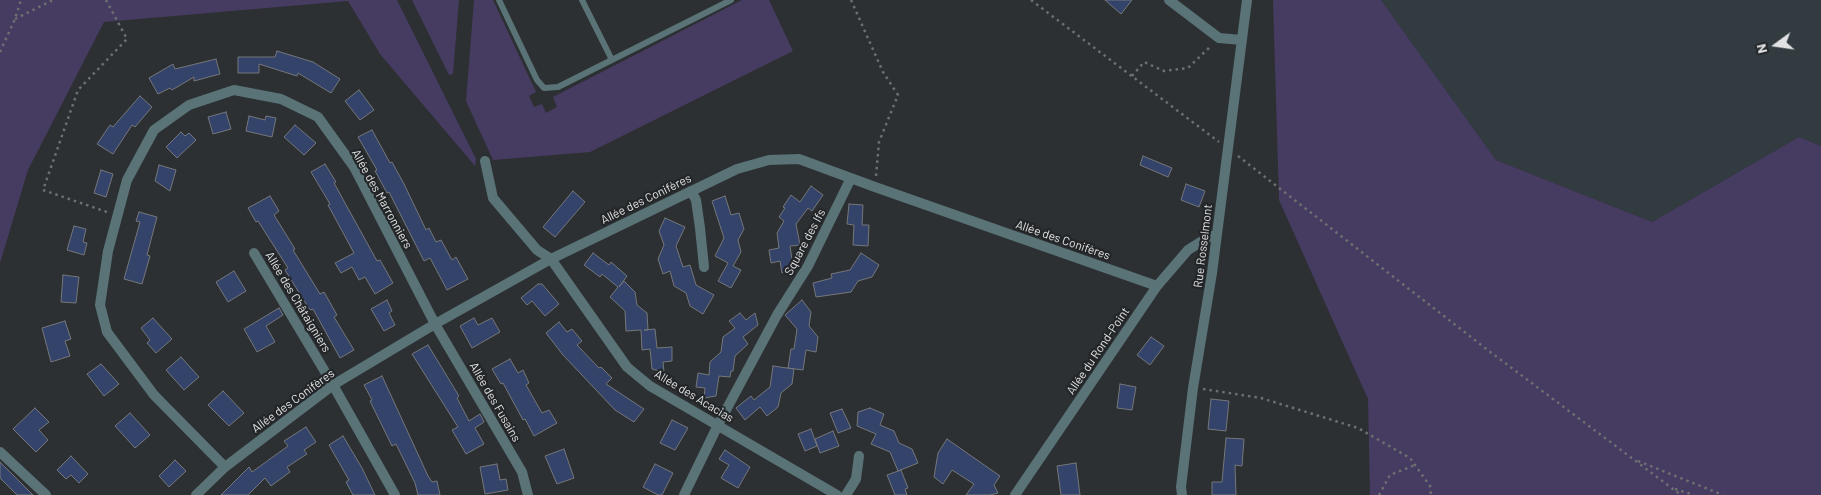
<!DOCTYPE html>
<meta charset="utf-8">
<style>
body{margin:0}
#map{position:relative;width:1821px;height:495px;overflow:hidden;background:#2d3032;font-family:Barlow,sans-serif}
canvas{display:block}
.north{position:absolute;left:1751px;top:20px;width:50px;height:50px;-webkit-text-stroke:4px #232628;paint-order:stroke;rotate:256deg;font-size:14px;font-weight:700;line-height:20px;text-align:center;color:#e1e2e3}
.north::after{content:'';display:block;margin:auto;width:18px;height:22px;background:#e1e2e3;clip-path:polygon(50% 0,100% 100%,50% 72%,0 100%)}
</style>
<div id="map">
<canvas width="1821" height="495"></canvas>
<div class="north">N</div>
</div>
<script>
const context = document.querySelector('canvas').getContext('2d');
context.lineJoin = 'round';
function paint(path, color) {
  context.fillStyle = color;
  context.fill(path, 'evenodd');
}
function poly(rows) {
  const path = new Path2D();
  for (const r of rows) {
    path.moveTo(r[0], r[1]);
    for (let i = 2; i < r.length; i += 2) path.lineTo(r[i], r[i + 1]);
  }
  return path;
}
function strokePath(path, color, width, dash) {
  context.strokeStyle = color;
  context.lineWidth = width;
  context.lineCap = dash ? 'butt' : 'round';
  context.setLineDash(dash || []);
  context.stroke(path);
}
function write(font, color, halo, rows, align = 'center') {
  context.font = font + ' Barlow,sans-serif';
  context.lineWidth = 4.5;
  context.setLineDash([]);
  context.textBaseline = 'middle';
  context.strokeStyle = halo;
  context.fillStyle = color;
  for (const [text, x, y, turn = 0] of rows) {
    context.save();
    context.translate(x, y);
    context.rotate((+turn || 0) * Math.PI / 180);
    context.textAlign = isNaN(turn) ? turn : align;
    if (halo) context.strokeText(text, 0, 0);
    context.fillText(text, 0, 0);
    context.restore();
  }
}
const built = poly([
 [1381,0,1821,0,1821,146,1799,137,1652,222,1496,160]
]);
const green = poly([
 [0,0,397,0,476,159,475,166,380,54,348,1,104,22,28,170,0,263],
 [412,0,459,0,453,74,449,75],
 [474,0,493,0,536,92,529,96,534,107,542,104,546,113,557,107,553,97,742,0,769,0,793,51,590,152,493,160,466,101],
 [1273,0,1381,0,1496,160,1652,222,1799,137,1821,146,1821,495,1370,495,1368,399,1279,200]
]);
const building = poly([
 [1105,0,1132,0,1121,14,1105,0],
 [277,51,313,62,340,79,331,93,298,73,297,76,259,64,259,73,238,73,238,57,275,57,277,51],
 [216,59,220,74,194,81,194,77,172,90,170,88,158,94,149,78,173,64,175,69,216,59],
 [359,90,374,110,360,120,345,101,359,90],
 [140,96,152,107,135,127,132,125,113,154,97,144,110,125,113,127,140,96],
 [226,112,231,129,213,134,208,117,226,112],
 [249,116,265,120,266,116,276,118,272,137,246,131,249,116],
 [295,125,316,143,304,155,284,137,295,125],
 [372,130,390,163,392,162,404,184,426,230,429,228,436,242,441,240,452,260,456,257,468,279,447,290,430,258,424,261,389,192,387,193,375,171,377,170,358,137,372,130],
 [181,132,185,136,189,133,196,140,177,158,166,147,181,132],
 [1143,156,1172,168,1168,177,1140,165,1143,156],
 [325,164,336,182,334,183,377,261,380,260,393,283,375,294,365,277,359,280,352,267,341,273,335,263,354,253,328,205,330,204,311,172,325,164],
 [159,165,176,170,170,191,155,181,159,165],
 [101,170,113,174,106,197,94,193,101,170],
 [1186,184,1205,191,1199,207,1181,200,1186,184],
 [811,186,823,195,812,211,808,208,796,224,800,245,790,246,793,266,782,273,780,261,771,263,769,250,779,248,777,233,784,221,779,217,785,208,783,207,791,195,800,202,811,186],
 [573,191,585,202,555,237,543,227,573,191],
 [270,196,279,211,274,215,295,249,293,250,320,294,324,292,337,315,334,317,354,350,340,358,313,309,310,310,285,270,288,268,258,221,256,222,248,208,270,196],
 [725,196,731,215,739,213,744,229,738,240,741,252,733,266,741,270,731,288,718,281,728,263,715,256,724,238,712,201,725,196],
 [849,204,863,205,862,225,869,225,868,246,853,245,854,225,847,224,849,204],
 [139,212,157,217,147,255,150,256,142,284,124,279,140,222,136,221,139,212],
 [665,218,685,227,676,246,683,267,690,265,696,285,714,295,703,314,690,306,686,293,674,286,670,271,663,274,658,259,664,245,659,231,665,218],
 [74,226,86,229,83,242,87,243,84,255,67,250,74,226],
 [593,253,609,265,611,262,627,276,619,287,624,281,635,292,637,305,647,313,648,330,644,330,655,329,657,348,672,347,672,361,663,362,664,372,652,369,650,349,642,350,641,330,626,331,625,311,610,297,618,287,602,274,600,277,584,265,593,253],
 [861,253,879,265,872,277,858,281,851,292,816,297,813,283,832,278,831,274,850,270,861,253],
 [234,271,246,291,228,302,216,282,234,271],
 [63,275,79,277,76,303,61,302,63,275],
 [538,284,542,284,559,304,545,316,532,301,527,305,521,298,538,284],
 [387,300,392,311,389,313,395,325,384,331,371,309,387,300],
 [802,300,811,312,809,326,818,337,816,352,806,350,803,370,788,368,791,349,794,349,797,329,785,315,802,300],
 [279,308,283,315,266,326,275,342,257,352,244,329,279,308],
 [740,313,746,320,755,313,758,325,743,337,748,344,735,356,733,371,731,371,730,377,719,376,716,396,704,398,705,388,696,387,698,373,709,375,710,362,721,352,723,337,735,328,729,321,740,313],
 [153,318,172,339,156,353,147,343,150,340,141,328,153,318],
 [474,318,478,325,492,318,500,332,472,348,460,326,474,318],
 [65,321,71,339,65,341,70,356,51,362,42,328,65,321],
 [559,322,567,332,572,329,582,341,577,345,599,368,601,367,612,378,606,384,644,409,634,422,615,410,563,355,546,333,559,322],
 [1151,337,1164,346,1150,365,1137,355,1151,337],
 [428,345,459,396,457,398,469,421,480,414,484,422,475,428,484,444,466,454,452,430,458,427,412,354,428,345],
 [181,357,199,377,184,390,166,370,181,357],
 [510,359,518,373,523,370,529,383,526,385,542,413,549,410,557,423,534,436,525,419,523,420,503,383,501,384,492,369,510,359],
 [101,364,119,384,104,396,87,374,101,364],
 [773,366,794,369,792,384,781,393,778,407,767,416,760,407,745,420,736,408,751,396,754,400,770,387,773,366],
 [382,376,428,476,432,482,437,481,440,495,418,495,415,483,396,444,392,446,370,401,372,400,364,385,382,376],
 [1120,384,1136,387,1132,410,1117,408,1120,384],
 [223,391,244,413,229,426,208,405,223,391],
 [1211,399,1229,401,1226,431,1208,429,1211,399],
 [35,408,49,422,39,430,48,440,36,452,13,429,35,408],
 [870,408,884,414,880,425,894,431,899,443,912,449,918,463,898,471,890,452,871,444,876,434,857,426,858,412,870,408],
 [842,409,851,428,838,433,830,413,842,409],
 [130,413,150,435,135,448,115,426,130,413],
 [672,420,688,428,675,450,660,443,672,420],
 [306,427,316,442,304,450,307,454,287,467,290,472,271,486,265,478,248,495,221,495,249,467,252,472,288,446,284,441,306,427],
 [811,429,817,446,805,451,798,434,811,429],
 [833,431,839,446,820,453,815,439,833,431],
 [343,436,362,468,375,495,353,495,346,482,349,480,329,445,343,436],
 [1226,438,1244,439,1242,466,1235,465,1236,495,1212,495,1212,482,1222,482,1226,438],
 [947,439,1000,476,994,485,998,493,990,495,966,495,974,484,952,470,943,484,934,477,938,453,947,439],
 [564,449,574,478,557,484,545,456,564,449],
 [725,450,750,467,738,488,721,478,729,465,719,459,725,450],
 [71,456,88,474,79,483,71,475,66,479,57,470,71,456],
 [175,460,186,471,169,487,159,476,175,460],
 [0,462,33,495,17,495,0,478,0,462],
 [1076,463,1080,495,1061,495,1057,466,1076,463],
 [497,464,500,480,506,479,508,490,485,494,480,467,497,464],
 [655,464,673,473,662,495,658,495,643,487,655,464],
 [901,470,908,488,905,489,907,495,895,495,887,475,901,470]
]);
const path = poly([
 [106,0,127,39,78,90,43,190,107,212],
 [851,0,883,72,898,95,879,142,876,176],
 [1031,0,1219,142],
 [15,19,53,0],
 [0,52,15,19,21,0],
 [1132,76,1144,62,1164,71,1188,68,1211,46],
 [1238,156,1485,348,1681,495],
 [1203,389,1261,398,1358,428,1410,458,1430,486,1431,495],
 [1638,461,1723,495],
 [1675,489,1694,495],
 [1379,495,1390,475,1415,465]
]);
const service = poly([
 [499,0,537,80,544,88,558,87,731,0],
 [582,0,612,60]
]);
const minor = poly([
 [1169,0,1219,38,1242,40],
 [485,161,493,198,537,250,551,259,627,367,650,386,837,495],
 [691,191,696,200,700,228,704,267],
 [254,253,333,385,395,495],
 [0,452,46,495],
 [225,467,154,395,107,332,100,305,108,251,127,180,154,130,189,105,234,90,281,99,318,117,354,167,435,324,522,472,528,495],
 [196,495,225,467,333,385,435,324,551,259,737,169,769,160,799,159,875,187,1157,286],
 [684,495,718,425,777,315,808,266,851,178],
 [846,495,856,479,859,456],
 [1015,495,1157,286,1188,250,1210,236,1216,236],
 [1182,495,1181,487,1193,388,1212,273,1247,0]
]);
const streetNames = [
 ["Allée des Marronniers",382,199,61],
 ["Allée des Conifères",646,199,-26],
 ["Allée des Conifères",1063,240,19],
 ["Square des Ifs",805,242,-62],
 ["Rue Rosselmont",1203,246,-83],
 ["Allée des Châtaigniers",298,302,59],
 ["Allée du Rond-Point",1098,351,-56],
 ["Allée des Acacias",694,396,31],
 ["Allée des Conifères",293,401,-36],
 ["Allée des Fusains",495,402,60]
];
paint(built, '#323b40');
paint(green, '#463b61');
paint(building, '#33436a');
strokePath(building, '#75777a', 1);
strokePath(path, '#6d6f71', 2.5, [2.5, 4]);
strokePath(service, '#597377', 6);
strokePath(minor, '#597377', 10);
write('12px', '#e1e2e3', '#232628', streetNames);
</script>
